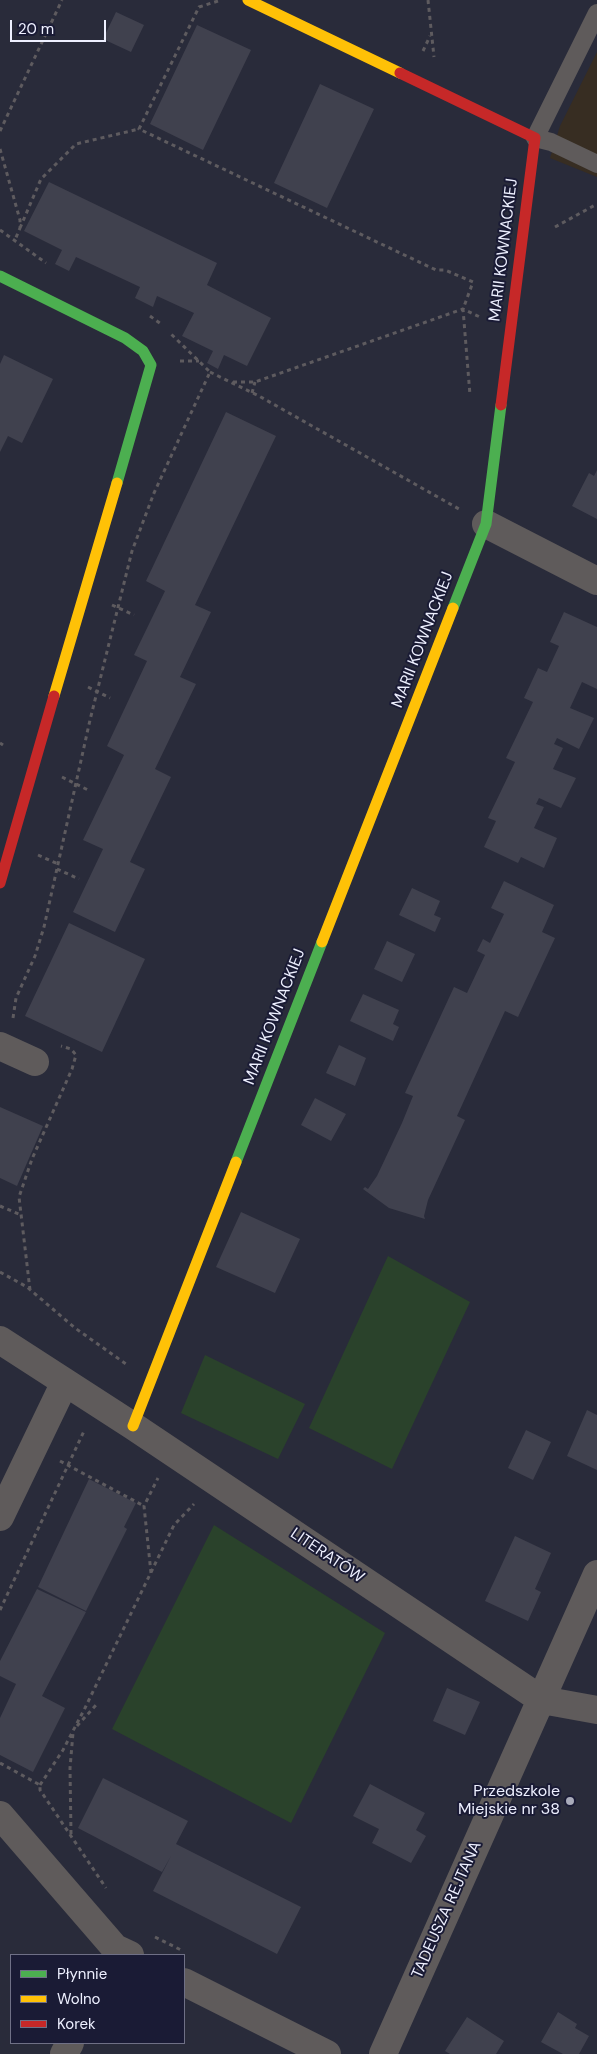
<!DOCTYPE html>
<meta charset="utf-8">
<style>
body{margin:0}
#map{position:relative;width:597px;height:2054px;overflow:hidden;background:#292b3a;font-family:"DM Sans",sans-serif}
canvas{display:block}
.legend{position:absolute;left:10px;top:1954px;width:175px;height:90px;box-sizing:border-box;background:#1a1b35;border:1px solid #6f7086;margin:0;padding:6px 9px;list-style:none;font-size:15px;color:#eef0ff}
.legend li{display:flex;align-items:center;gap:10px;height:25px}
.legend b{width:25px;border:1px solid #6f7086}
.scale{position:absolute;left:10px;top:20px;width:96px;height:22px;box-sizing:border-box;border:2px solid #eef0ff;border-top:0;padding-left:6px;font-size:15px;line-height:18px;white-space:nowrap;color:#eef0ff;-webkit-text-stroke:4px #1a1b35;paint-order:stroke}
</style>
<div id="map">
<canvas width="597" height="2054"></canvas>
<ul class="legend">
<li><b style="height:6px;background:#4caf50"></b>Płynnie</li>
<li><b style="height:6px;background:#ffc107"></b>Wolno</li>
<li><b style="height:6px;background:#c62828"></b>Korek</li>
</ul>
<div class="scale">20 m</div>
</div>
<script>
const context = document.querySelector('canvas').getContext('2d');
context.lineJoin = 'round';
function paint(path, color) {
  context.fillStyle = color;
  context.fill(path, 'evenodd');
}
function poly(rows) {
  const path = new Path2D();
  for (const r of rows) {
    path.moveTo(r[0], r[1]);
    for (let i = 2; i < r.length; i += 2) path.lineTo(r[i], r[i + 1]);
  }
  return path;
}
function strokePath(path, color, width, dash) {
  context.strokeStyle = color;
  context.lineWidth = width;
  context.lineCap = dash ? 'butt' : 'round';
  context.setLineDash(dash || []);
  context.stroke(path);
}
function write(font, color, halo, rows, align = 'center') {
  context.font = font + ' "DM Sans",sans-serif';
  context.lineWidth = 4;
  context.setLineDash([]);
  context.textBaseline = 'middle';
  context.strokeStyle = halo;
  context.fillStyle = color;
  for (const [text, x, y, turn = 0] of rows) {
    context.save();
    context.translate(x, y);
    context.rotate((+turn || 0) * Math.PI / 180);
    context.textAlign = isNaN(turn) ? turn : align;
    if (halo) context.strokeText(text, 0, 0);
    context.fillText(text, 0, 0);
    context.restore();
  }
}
const industrial = poly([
 [597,52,597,177,550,158,560,126]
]);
const green = poly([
 [388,1256,470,1302,392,1469,309,1428],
 [205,1355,305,1404,278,1459,181,1413],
 [214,1525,385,1633,291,1823,112,1729]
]);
const building = poly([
 [116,12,144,25,131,52,103,39],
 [197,25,251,50,203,150,150,124],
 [320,84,374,109,327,208,274,183],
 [49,182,217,263,207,285,271,318,247,366,224,355,218,369,207,363,213,351,182,336,194,313,157,296,153,307,135,298,140,287,76,257,69,271,55,264,62,250,24,231],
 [4,355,53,379,22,443,8,436,0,452,0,364],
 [226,412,276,436,195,605,211,612,180,677,196,684,155,769,171,777,130,862,145,869,115,932,73,912,103,849,83,840,124,755,107,746,147,661,134,655,165,591,146,581],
 [597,470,597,519,572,506,589,473,594,476],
 [564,612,597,627,597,689,582,682,570,708,594,718,579,749,557,738,554,744,563,748,553,769,576,778,561,808,539,798,536,804,544,807,534,828,557,838,544,868,521,857,518,863,484,847,496,821,488,818,515,762,506,758,533,702,524,698,538,668,547,672,559,646,550,642],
 [504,881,554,905,542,932,555,938,518,1017,505,1011,457,1116,465,1120,428,1200,424,1216,425,1219,389,1208,363,1189,365,1187,368,1189,377,1176,402,1123,413,1096,405,1093,454,987,467,993,485,955,477,951,483,939,490,943,504,914,491,908],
 [412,888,440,901,434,915,441,918,435,932,399,915],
 [69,923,145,959,102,1052,25,1016],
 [387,941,415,954,402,982,374,969],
 [363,994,399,1010,393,1024,399,1027,393,1041,350,1021],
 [339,1045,366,1058,355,1086,326,1073],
 [315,1098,346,1114,331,1141,301,1125],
 [0,1107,43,1126,17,1186,0,1178],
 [241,1212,300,1239,275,1293,216,1267],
 [587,1410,597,1415,597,1470,567,1456],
 [526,1430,551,1442,533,1480,508,1468],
 [89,1479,136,1503,124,1527,127,1529,86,1611,38,1587],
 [515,1536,551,1553,535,1589,541,1592,528,1621,485,1601],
 [37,1589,86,1612,42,1696,65,1708,33,1772,0,1755,0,1718,16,1684,0,1676,0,1661],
 [447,1688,480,1702,465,1735,433,1721],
 [103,1778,188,1821,176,1844,301,1907,277,1954,153,1891,171,1856,162,1872,78,1828],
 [370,1784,425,1813,416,1830,426,1836,411,1863,372,1843,379,1829,353,1816],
 [558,2012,577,2024,575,2028,589,2036,579,2054,563,2054,541,2042],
 [467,2017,504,2041,496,2054,450,2054,445,2051]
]);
const path = poly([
 [428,0,434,57],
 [218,1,199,7,139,129,436,270,445,270,473,282,463,309,470,395],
 [423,51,430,36],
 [0,131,62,0],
 [0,149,20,220,20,228,15,240],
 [555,227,597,204],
 [20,228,41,179,76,144,139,129],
 [0,230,46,263],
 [150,316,161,324],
 [180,361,199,361],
 [210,372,259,396,459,509],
 [233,382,255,382,463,309,482,318],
 [252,393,255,382],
 [112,605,134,615],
 [88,687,110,698],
 [0,743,3,745],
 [62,777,90,791],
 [38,855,58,864],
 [57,869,79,879],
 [13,1018,16,998,35,956,44,927,90,720,132,551,154,493,210,372,169,332],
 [0,1206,21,1215],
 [0,1272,27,1287,75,1328,126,1364],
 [30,1290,19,1197,32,1159,72,1069,76,1055,71,1049,61,1046],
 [60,1461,144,1506],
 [151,1573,144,1506,158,1478],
 [0,1610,85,1429],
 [77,1726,96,1705],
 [0,1763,40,1785,40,1790,106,1888],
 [40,1785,63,1750,85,1708,174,1525,194,1504],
 [71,1834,70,1768,73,1733],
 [155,1937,183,1951]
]);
const lane = poly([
 [597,13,535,138,551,142,597,164]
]);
const street = poly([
 [486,524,597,581],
 [0,1046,35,1062],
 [0,1340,133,1426,542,1700,597,1710],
 [0,1517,65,1382],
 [0,1815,115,1948,130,1955],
 [184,1982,327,2054],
 [64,2054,70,2043],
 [383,2054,597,1574]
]);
const fast = poly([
 [0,276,125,338,143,351,151,365,117,483],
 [453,608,486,524,501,405],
 [236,1162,322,942]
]);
const slow = poly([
 [248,0,400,73],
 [54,696,117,483],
 [322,942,453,608],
 [133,1426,236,1162]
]);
const jam = poly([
 [400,73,535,138,501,405],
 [0,883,54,696]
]);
const markers = [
 [570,1801,5,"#a9abba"]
];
const streetNames = [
 ["MARII KOWNACKIEJ",504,250,-83],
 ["MARII KOWNACKIEJ",423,640,-69],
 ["MARII KOWNACKIEJ",275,1017,-69],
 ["LITERATÓW",327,1556,34],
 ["TADEUSZA REJTANA",447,1910,-66]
];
const poiNames = [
 ["Przedszkole",560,1792],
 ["Miejskie nr 38",560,1810]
];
paint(industrial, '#372d22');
paint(green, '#2a422b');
paint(building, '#40414e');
strokePath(path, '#5e5b5f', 3, [4, 4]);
strokePath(lane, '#5f5b5b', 18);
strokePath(street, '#5f5b5b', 28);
strokePath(fast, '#4caf50', 11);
strokePath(slow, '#ffc107', 11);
strokePath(jam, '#c62828', 11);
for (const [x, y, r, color] of markers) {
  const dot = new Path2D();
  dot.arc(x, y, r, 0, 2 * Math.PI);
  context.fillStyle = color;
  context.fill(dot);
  strokePath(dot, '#1a1b35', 2);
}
write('16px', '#eef0ff', '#1a1b35', streetNames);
write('16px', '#eef0ff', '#1a1b35', poiNames, 'right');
</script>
